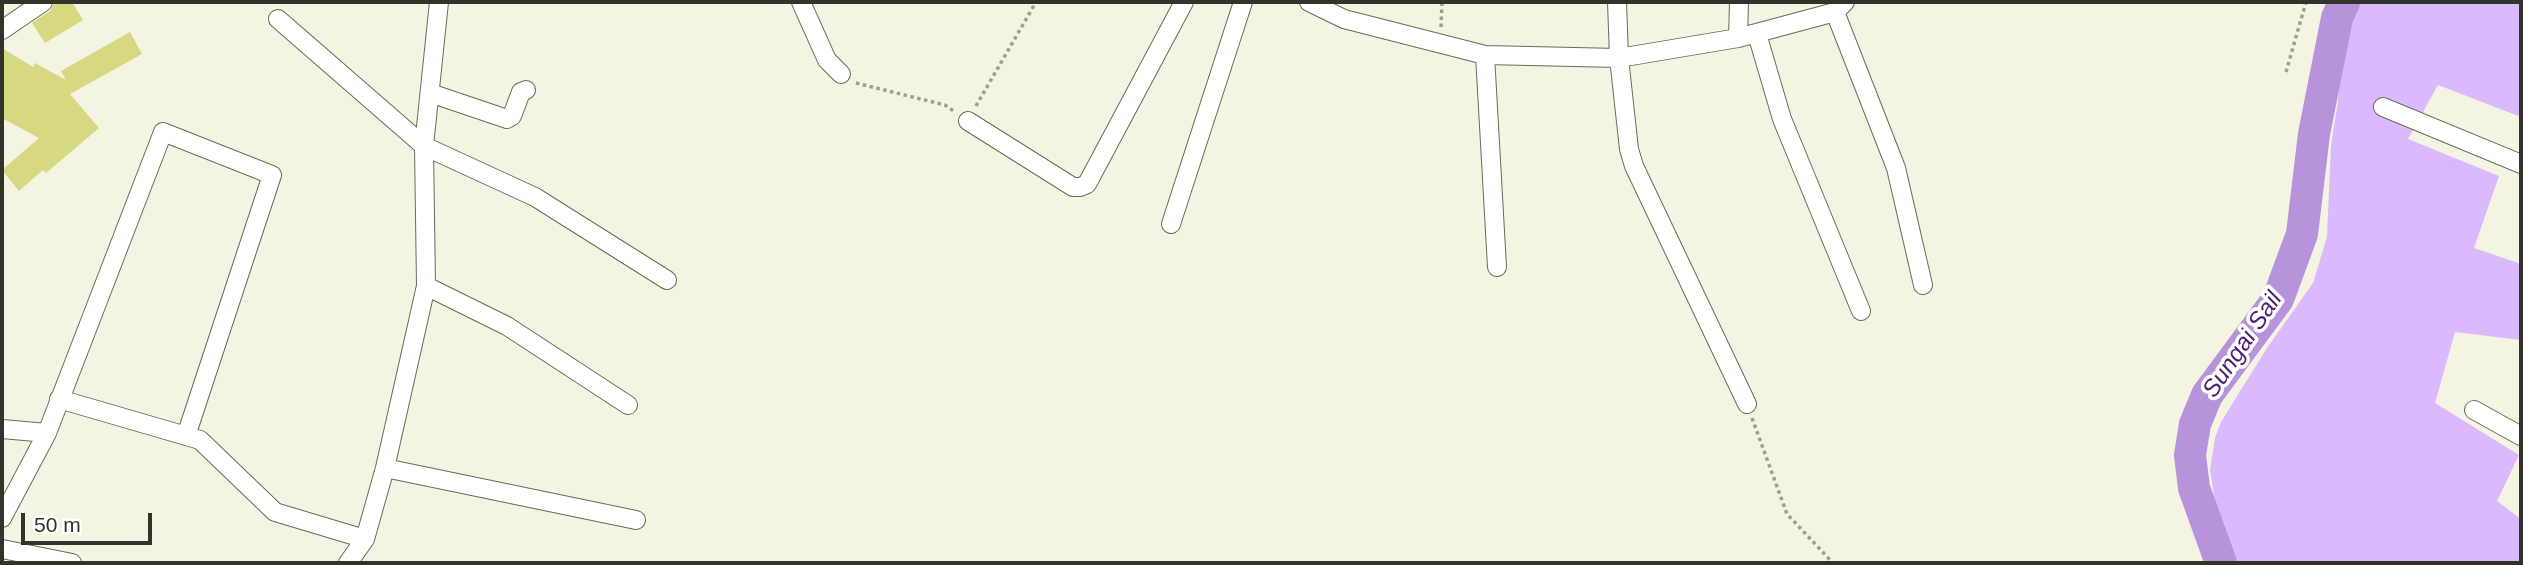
<!DOCTYPE html>
<style>
body{margin:0}
#map{position:relative;width:2523px;height:565px;overflow:hidden;background:#f3f4e1;font-family:Arial,sans-serif}
canvas{display:block}
.frame{position:absolute;inset:0;border:4px solid #32332b;pointer-events:none}
.scale{position:absolute;left:21px;top:513px;width:131px;height:32px;box-sizing:border-box;border:4px solid #32332b;border-top:0;padding-left:9px;font-size:21px;line-height:24px;white-space:nowrap;color:#32332b;-webkit-text-stroke:5px #fff;paint-order:stroke}
</style>
<div id="map">
<canvas width="2523" height="565"></canvas>
<div class="frame"></div>
<div class="scale">50 m</div>
</div>
<script>
const context = document.querySelector('canvas').getContext('2d');
context.lineJoin = 'round';
function paint(path, color) {
  context.fillStyle = color;
  context.fill(path, 'evenodd');
}
function poly(rows) {
  const path = new Path2D();
  for (const r of rows) {
    path.moveTo(r[0], r[1]);
    for (let i = 2; i < r.length; i += 2) path.lineTo(r[i], r[i + 1]);
  }
  return path;
}
function strokePath(path, color, width, dash) {
  context.strokeStyle = color;
  context.lineWidth = width;
  context.lineCap = dash ? 'butt' : 'round';
  context.setLineDash(dash || []);
  context.stroke(path);
}
function write(font, color, halo, rows, align = 'center') {
  context.font = font + ' Arial,sans-serif';
  context.lineWidth = 7;
  context.setLineDash([]);
  context.textBaseline = 'middle';
  context.strokeStyle = halo;
  context.fillStyle = color;
  for (const [text, x, y, turn = 0] of rows) {
    context.save();
    context.translate(x, y);
    context.rotate((+turn || 0) * Math.PI / 180);
    context.textAlign = isNaN(turn) ? turn : align;
    if (halo) context.strokeText(text, 0, 0);
    context.fillText(text, 0, 0);
    context.restore();
  }
}
const green = poly([
 [2356,2,2521,2,2521,117,2438,85,2408,139,2499,176,2474,248,2521,264,2521,340,2455,332,2435,403,2519,455,2497,501,2521,519,2521,563,2237,563,2217,515,2210,470,2215,438,2221,422,2267,348,2313,283,2327,237,2331,145,2338,101,2341,53]
]);
const river = poly([
 [2221,563,2194,488,2190,455,2195,424,2207,395,2278,299,2302,234,2314,134,2337,18,2344,2]
]);
const building = poly([
 [54,2,72,2,83,20,45,43,32,23,50,11],
 [130,32,142,54,70,94,99,128,46,173,43,170,19,191,2,170,39,138,2,118,2,48,33,67,35,63,66,80,61,71]
]);
const path = poly([
 [1441,27,1442,2],
 [2286,72,2306,2],
 [856,83,945,105,955,112],
 [976,106,1036,2],
 [1752,418,1787,514,1833,563]
]);
const street = poly([
 [801,2,827,60,841,74],
 [1309,2,1344,19,1485,55,1619,58,1738,38,1835,12,1845,2],
 [1617,2,1619,58,1629,149,1634,166,1747,404],
 [1835,12,1896,168,1923,285],
 [278,19,424,146,535,197,667,280],
 [2,30,43,2],
 [1757,34,1782,119,1861,311],
 [1738,38,1739,2],
 [1485,55,1497,267],
 [430,93,507,119,512,116,521,92,526,90],
 [2383,107,2521,164],
 [968,121,1073,187,1080,187,1087,184,1184,2],
 [1171,224,1243,2],
 [426,286,507,326,628,405],
 [59,399,200,440,275,512,365,539],
 [2474,410,2521,436],
 [2,429,47,433],
 [385,468,636,520],
 [2,518,47,433,163,132,272,175,186,436],
 [2,549,72,563],
 [348,563,365,539,385,468,426,286,424,146,439,2]
]);
const waterNames = [
 ["Sungai Sail",2243,345,-56]
];
paint(green, '#dbb9ff');
strokePath(river, '#b793dc', 32);
paint(building, '#d7d982');
strokePath(street, '#6a6b5a', 20);
strokePath(path, '#9d9e90', 3.5, [3.5, 3.5]);
strokePath(street, '#fff', 18);
write('italic 24px', '#4c1c71', '#fff', waterNames);
</script>
